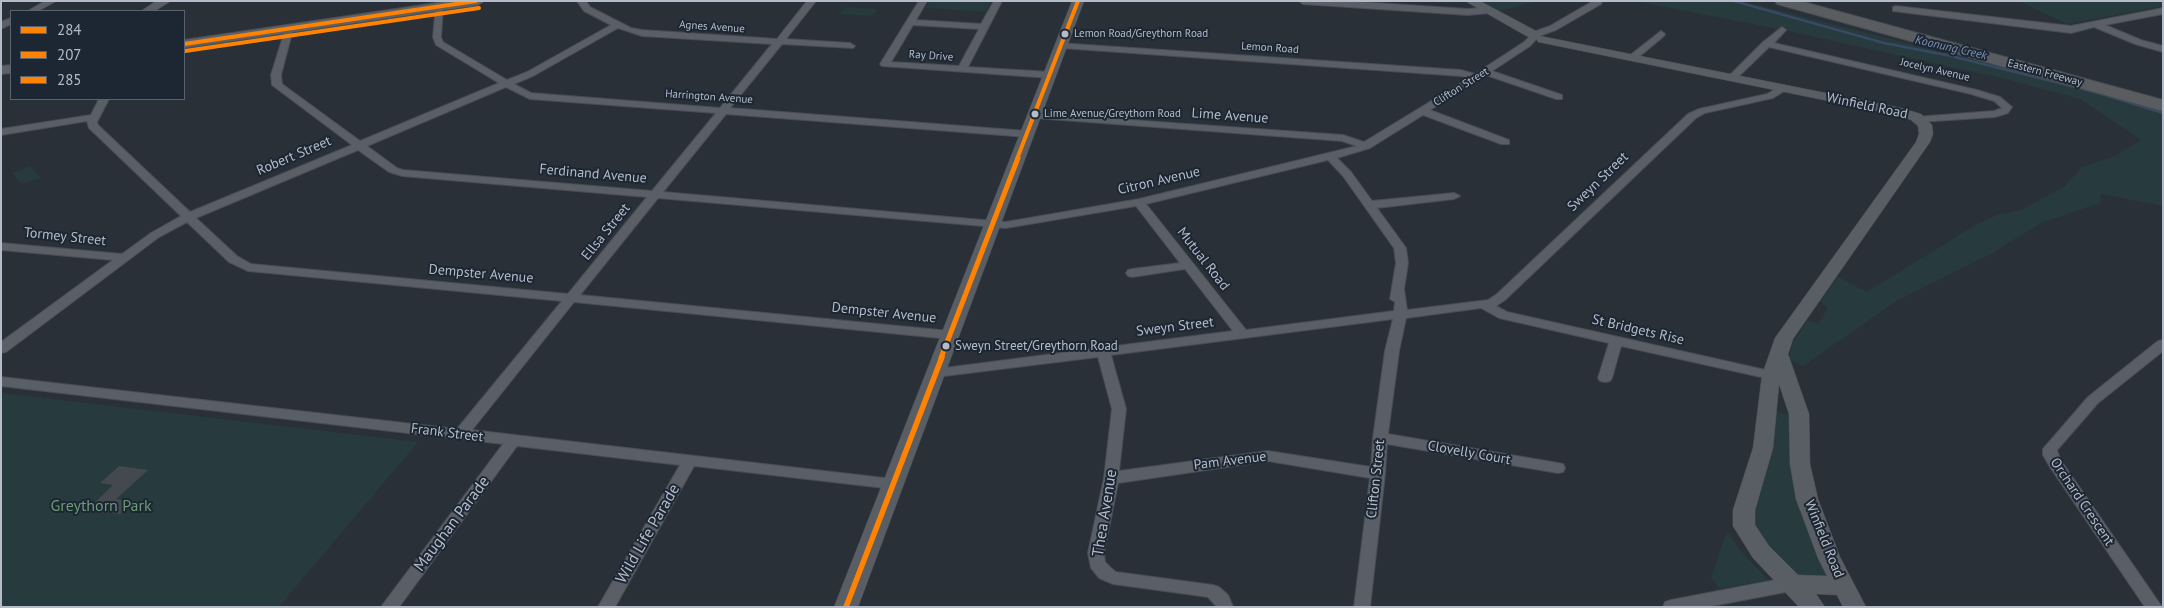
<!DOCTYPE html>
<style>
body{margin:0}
#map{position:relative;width:2164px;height:608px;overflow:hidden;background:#2a3038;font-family:"PT Sans",sans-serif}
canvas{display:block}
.frame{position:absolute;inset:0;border:2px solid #b4bcc9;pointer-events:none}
.legend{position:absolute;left:10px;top:10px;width:175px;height:90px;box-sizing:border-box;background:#1d2633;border:1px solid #59626f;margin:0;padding:6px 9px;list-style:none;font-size:15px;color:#b4bcc9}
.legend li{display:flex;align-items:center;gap:10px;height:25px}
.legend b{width:25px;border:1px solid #59626f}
</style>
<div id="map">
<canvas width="2164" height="608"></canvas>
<div class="frame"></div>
<ul class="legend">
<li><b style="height:6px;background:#ff8200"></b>284</li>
<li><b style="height:6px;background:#ff8200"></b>207</li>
<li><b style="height:6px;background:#ff8200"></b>285</li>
</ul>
</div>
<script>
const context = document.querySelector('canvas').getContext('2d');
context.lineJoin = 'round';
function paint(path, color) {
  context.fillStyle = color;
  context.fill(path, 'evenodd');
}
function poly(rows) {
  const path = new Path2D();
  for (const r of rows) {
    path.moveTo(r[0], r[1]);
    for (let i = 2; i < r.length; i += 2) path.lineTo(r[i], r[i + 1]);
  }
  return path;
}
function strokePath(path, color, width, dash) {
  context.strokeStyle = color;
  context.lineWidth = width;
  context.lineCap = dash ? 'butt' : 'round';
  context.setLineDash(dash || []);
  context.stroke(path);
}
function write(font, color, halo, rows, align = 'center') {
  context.font = font + ' "PT Sans",sans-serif';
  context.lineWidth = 4;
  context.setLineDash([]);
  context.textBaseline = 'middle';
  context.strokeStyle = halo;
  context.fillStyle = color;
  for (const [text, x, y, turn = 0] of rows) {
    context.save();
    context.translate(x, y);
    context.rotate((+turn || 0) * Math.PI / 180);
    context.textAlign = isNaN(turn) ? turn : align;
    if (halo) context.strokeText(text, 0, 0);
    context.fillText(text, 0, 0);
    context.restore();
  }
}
const green = poly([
 [930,1,991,1,986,12,925,8],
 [1480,1,1538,1,1501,11],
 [1634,1,1741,1,2163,108,2163,206,2101,194,2100,203,2041,223,1991,254,1898,300,1803,366,1789,359,1792,344,1808,320,1818,324,1828,308,1820,301,1838,277,1867,292,1977,224,1997,215,2021,210,2064,187,2082,167,2115,156,2141,140,2080,99,2005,79,1793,32],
 [2019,1,2163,1,2163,6,2067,24],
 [845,7,877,9,872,16,840,14],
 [30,166,41,178,22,184,12,173],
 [1,393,418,442,279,607,1,607],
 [1776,412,1789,415,1833,578,1793,577,1759,544,1751,508],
 [1727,531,1739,549,1768,580,1720,589,1711,577]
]);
const stream = poly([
 [1734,1,1884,43,1951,56,2095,92,2163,113]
]);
const building = poly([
 [119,466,148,470,116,499,134,501,120,514,86,511,113,485,100,483]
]);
const street = poly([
 [45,1,56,1,38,11,28,11,45,1],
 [577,1,586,1,590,7,631,28,642,30,777,39,807,1,816,1,786,39,850,43,855,46,853,48,782,44,730,108,1027,131,1032,134,1027,137,726,114,663,192,1006,222,1139,199,1357,146,1342,141,1035,118,1031,117,1031,113,1343,135,1364,142,1469,78,1461,76,1061,48,1057,45,1058,43,1461,70,1475,74,1524,42,1536,31,1550,26,1593,1,1602,1,1601,4,1556,30,1539,36,1530,46,1492,71,1562,95,1562,99,1556,99,1486,75,1430,110,1509,140,1509,144,1501,144,1423,115,1370,148,1337,158,1351,172,1372,201,1454,193,1460,196,1454,199,1377,208,1406,248,1408,263,1404,289,1407,310,1488,300,1497,294,1688,114,1699,109,1767,94,1783,85,1788,88,1786,90,1773,98,1705,113,1696,118,1505,300,1496,306,1507,312,1779,373,1784,374,1786,377,1784,380,1779,381,1621,346,1612,378,1610,381,1605,382,1600,381,1598,378,1609,343,1499,318,1481,308,1406,318,1399,351,1388,434,1558,463,1563,464,1565,468,1563,472,1558,473,1387,444,1385,474,1370,607,1354,607,1370,478,1268,461,1118,483,1104,553,1105,562,1111,568,1116,572,1213,585,1219,587,1228,595,1233,607,1217,607,1208,597,1201,596,1113,584,1099,578,1091,568,1088,553,1104,478,1112,409,1098,357,936,377,931,376,929,373,931,370,936,369,1233,331,1185,269,1132,277,1128,276,1126,273,1128,270,1132,269,1180,263,1136,206,1006,228,658,198,580,295,950,331,956,335,950,339,574,302,472,430,893,479,898,480,900,484,898,488,893,489,694,466,615,607,598,607,680,465,517,446,399,607,381,607,503,444,1,386,1,377,457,429,562,301,248,271,229,262,187,222,159,237,6,352,1,353,1,342,113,260,1,250,1,243,122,254,151,233,181,216,89,128,87,121,1,135,1,129,91,115,99,99,109,99,97,122,98,125,190,212,352,145,272,85,271,75,286,27,293,29,281,75,282,84,360,141,499,83,436,45,433,37,436,5,443,7,441,37,443,42,507,80,527,72,611,25,584,11,577,1],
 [618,28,642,36,772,44,720,108,531,93,514,84,533,76,618,28],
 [506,87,530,99,716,113,652,191,403,170,397,168,367,146,506,87],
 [358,150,389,172,402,176,647,197,568,294,251,264,237,256,196,218,358,150],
 [1328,160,1343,176,1394,248,1396,263,1390,299,1395,302,1394,311,1246,330,1146,204,1328,160],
 [1393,319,1385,351,1373,438,1371,467,1268,451,1119,471,1126,409,1111,355,1393,319],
 [919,1,927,1,916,20,981,24,994,1,1002,1,968,67,1050,72,1055,75,1050,78,882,66,880,64,919,1],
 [913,25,979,29,959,66,891,62,913,25],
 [1299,1,1345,1,1468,9,1489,7,1493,10,1489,13,1468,15,1303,4,1299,1],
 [1896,6,2071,26,2163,8,2163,14,2105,25,2141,40,2163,46,2163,52,2135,44,2094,27,2071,33,1893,11,1893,7,1896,6],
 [11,18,11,24,1,29,1,22,11,18],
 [1782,27,1786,30,1774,43,1977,90,2000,97,2012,107,2008,113,1995,117,1920,122,1915,119,1916,117,1994,111,2002,108,1994,101,1971,94,1769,47,1735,80,1729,80,1729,76,1763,42,1782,27],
 [1661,31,1665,34,1664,36,1635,60,1629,60,1629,56,1661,31],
 [2163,340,2163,351,2098,403,2057,450,2060,459,2162,607,2145,607,2050,467,2043,455,2043,449,2088,397,2158,341,2163,340],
 [1791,577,1797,579,1799,584,1797,589,1791,591,1707,607,1663,607,1665,602,1671,600,1791,577]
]);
const secondary = poly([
 [156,1,171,1,155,11,141,11,156,1],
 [1072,1,1084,1,858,607,834,607,1072,1],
 [1465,1,1480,1,1538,32,1540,36,1901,108,1921,114,1932,125,1933,134,1930,142,1793,339,1788,354,1809,414,1810,464,1818,499,1840,557,1866,607,1843,607,1837,595,1816,594,1825,607,1799,607,1753,558,1733,526,1733,510,1753,448,1762,375,1775,338,1916,142,1919,134,1918,126,1911,120,1898,115,1538,42,1536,38,1530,38,1465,1],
 [1779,384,1789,414,1790,464,1796,499,1818,558,1827,576,1798,575,1769,546,1755,525,1755,510,1773,448,1779,384]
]);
const primary = poly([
 [450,1,484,1,478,5,184,48,184,40,450,1],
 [11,65,11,73,1,74,1,66,11,65]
]);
const highway = poly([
 [1775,1,1800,1,2163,100,2163,111,1777,4,1775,1]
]);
const bus1Far2 = poly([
 [1017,159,1078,1]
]);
const bus1Far1 = poly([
 [941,358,1018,158]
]);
const bus1 = poly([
 [846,607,942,357]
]);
const bus2 = poly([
 [184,44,476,1]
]);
const bus3 = poly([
 [185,51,479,8]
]);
const markers = [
 [1065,34,4.5,"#b4bcc9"],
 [1035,114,4.5,"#b4bcc9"],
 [946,346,4.5,"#b4bcc9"]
];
const farStreetnames = [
 ["Agnes Avenue",712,27,4],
 ["Lemon Road",1270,48,4],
 ["Ray Drive",931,56,4],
 ["Jocelyn Avenue",1935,70,13],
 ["Eastern Freeway",2045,73,15],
 ["Clifton Street",1461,87,-32],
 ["Harrington Avenue",709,97,4]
];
const farBusnames = [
 ["Lemon Road/Greythorn Road",1074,34],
 ["Lime Avenue/Greythorn Road",1044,114]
];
const farWaternames = [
 ["Koonung Creek",1951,48,13]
];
const busNames = [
 ["Sweyn Street/Greythorn Road",955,346]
];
const streetNames = [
 ["Winfield Road",1867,106,12],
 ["Lime Avenue",1230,116,4],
 ["Robert Street",294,156,-23],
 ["Ferdinand Avenue",593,174,5],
 ["Citron Avenue",1159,181,-13],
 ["Sweyn Street",1598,182,-44],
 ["Ellsa Street",606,232,-51],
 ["Tormey Street",65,237,6],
 ["Mutual Road",1203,259,52],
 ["Dempster Avenue",481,274,5],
 ["Dempster Avenue",884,313,6],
 ["Sweyn Street",1175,327,-7],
 ["St Bridgets Rise",1638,330,13],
 ["Frank Street",447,433,7],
 ["Clovelly Court",1469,453,10],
 ["Pam Avenue",1230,461,-7],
 ["Clifton Street",1376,479,-84],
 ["Orchard Crescent",2082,502,56],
 ["Winfield Road",1824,539,68]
];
const nearParknames = [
 ["Greythorn Park",101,506]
];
const nearStreetnames = [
 ["Thea Avenue",1105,513,-81],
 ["Maughan Parade",452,524,-53],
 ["Wild Life Parade",648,534,-60]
];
paint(green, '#273a3e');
strokePath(stream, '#384963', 2.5);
paint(building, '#444950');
strokePath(street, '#484c53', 2);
strokePath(secondary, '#484c53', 1);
strokePath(primary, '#484c55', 2);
strokePath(highway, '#474c53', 2);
paint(street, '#5a5e66');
paint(secondary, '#595d64');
paint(primary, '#5c6168');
paint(highway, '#5a5d60');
strokePath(bus1Far2, '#ff8200', 4);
strokePath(bus1Far1, '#ff8200', 5);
strokePath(bus1, '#ff8200', 5.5);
strokePath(bus2, '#ff8200', 4);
strokePath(bus3, '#ff8200', 4);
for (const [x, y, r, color] of markers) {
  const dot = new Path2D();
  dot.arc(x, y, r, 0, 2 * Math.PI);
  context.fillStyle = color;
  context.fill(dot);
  strokePath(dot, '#1d2633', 2);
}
write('11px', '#b4bcc9', '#1d2633', farStreetnames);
write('11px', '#b4bcc9', '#1d2633', farBusnames, 'left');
write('italic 12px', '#7c92b1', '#1d2633', farWaternames);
write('13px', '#b4bcc9', '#1d2633', busNames, 'left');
write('14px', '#b4bcc9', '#1d2633', streetNames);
write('16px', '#6b9a76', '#1d2633', nearParknames);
write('16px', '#b4bcc9', '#1d2633', nearStreetnames);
</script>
